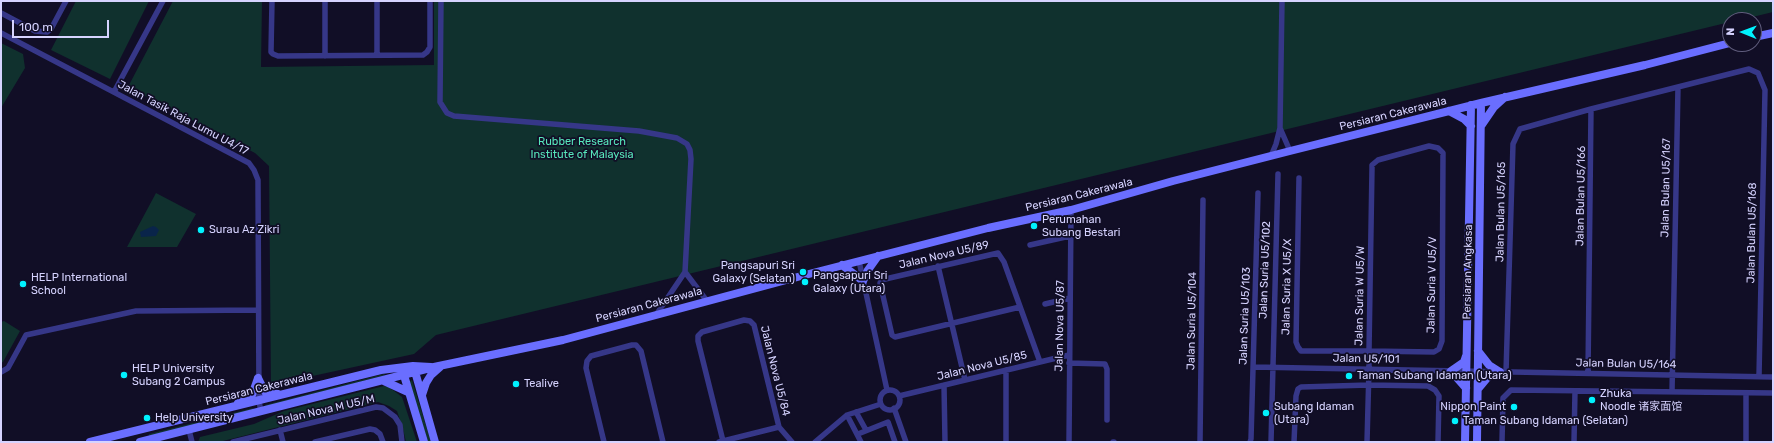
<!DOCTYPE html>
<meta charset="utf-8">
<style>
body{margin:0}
#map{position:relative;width:1774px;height:443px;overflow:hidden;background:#110e26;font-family:Rubik,sans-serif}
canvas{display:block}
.frame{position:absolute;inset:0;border:2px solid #d6d3ff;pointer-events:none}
.north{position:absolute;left:1722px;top:12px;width:40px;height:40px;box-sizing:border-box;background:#110e26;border:1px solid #605d7d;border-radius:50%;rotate:271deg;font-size:11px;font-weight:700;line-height:16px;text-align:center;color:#d6d3ff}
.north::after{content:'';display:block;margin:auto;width:14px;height:18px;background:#00f2fe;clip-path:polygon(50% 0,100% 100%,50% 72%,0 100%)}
.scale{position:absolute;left:12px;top:20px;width:97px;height:18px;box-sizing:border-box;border:2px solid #d6d3ff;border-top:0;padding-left:5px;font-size:12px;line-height:14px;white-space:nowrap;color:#d6d3ff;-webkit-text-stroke:3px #110e26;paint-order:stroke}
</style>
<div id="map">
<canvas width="1774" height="443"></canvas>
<div class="frame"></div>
<div class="north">N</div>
<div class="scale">100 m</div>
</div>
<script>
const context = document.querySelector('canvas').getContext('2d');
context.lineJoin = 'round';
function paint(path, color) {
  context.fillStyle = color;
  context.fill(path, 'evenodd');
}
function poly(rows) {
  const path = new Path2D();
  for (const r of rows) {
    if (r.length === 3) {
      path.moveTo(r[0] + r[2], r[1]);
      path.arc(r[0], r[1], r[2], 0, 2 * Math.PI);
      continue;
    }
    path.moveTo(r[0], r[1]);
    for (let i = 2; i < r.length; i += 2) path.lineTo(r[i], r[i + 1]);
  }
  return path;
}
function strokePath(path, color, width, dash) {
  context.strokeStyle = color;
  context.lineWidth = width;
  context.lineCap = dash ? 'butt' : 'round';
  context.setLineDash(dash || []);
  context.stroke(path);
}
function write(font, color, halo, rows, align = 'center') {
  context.font = font + ' Rubik,"Noto Sans SC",sans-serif';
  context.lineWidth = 3.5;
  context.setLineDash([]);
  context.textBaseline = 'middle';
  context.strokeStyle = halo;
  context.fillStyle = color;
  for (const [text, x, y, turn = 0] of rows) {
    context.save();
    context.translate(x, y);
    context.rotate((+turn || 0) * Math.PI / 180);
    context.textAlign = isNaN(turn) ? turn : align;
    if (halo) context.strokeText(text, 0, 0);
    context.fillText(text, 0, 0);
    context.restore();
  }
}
const green = poly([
 [76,1,149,1,110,79,51,50],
 [173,1,262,1,261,67,434,65,434,1,1773,1,1773,12,1740,20,1730,20,1730,22,436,335,414,354,271,385,269,166,255,153,128,87],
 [1,43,23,54,25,68,1,108],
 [156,193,196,214,177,247,127,247],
 [4,321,20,331,3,362,1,363,1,322],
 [384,374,385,375,266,408,265,405],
 [412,380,431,442,428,442,409,382],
 [384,386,389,387,402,397,417,442,406,442,403,429,397,411,389,406,378,402,219,442,198,442,200,437,254,424,284,411],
 [253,408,254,410,149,436,149,434]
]);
const water = poly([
 [153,226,156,227,159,230,156,236,141,237,140,232]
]);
const street = poly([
 [272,1,271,52,273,54,278,56,423,55,427,52,430,47,430,1],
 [441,1,440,102,447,113,454,116,639,131,677,138,687,144,690,150,691,159,685,272,656,315],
 [1,13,35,31,47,32,51,29,66,1],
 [1,33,249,163,254,170,258,180,259,401,261,412],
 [377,55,377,1],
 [325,56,325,1],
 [114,92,163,1],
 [1280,128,1290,151],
 [1271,156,1276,144,1280,128,1282,1],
 [1299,178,1296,342,1298,347,1301,351,1369,351,1434,352,1439,349,1442,341,1443,153,1438,148,1429,146,1378,160,1372,165,1372,168,1369,351,1369,369,1367,442],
 [1030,245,1070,236],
 [859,261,887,390],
 [938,266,965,380],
 [685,272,707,301],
 [1045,304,1070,298],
 [1020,307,895,337,892,335,880,283,881,280,998,253,1004,262,1040,362],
 [1069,363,1105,364,1107,369,1107,420],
 [1253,367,1773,377],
 [1006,370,1006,442],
 [1,372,8,368,26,335,136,311,258,310],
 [1506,372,1513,144,1520,129,1591,109,1749,69,1758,73,1765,90,1759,376],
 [1588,373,1591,109],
 [944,385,945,442],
 [890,400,10],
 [1672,392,1678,87],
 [899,396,1069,355],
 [894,408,906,442],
 [856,412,866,430],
 [847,415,861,442],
 [189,430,192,442],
 [280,430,283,442],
 [858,434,888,422,895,442],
 [723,441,698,341,698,336,702,332,744,320,750,321,754,325,779,427,792,442],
 [233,442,376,407,383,408,395,417,400,425,402,442],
 [315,442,370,429,375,430,380,434,383,442],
 [604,442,586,368,587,361,591,356,632,345,636,345,641,351,663,442],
 [719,442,779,427],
 [815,442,847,415,881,404],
 [1069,442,1071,210],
 [1113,442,1114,442],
 [1200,442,1203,200],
 [1250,442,1251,439,1258,193],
 [1271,442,1278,174],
 [1294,442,1296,396,1298,389,1301,387,1369,385,1428,386,1435,390,1439,396,1438,442],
 [1502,442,1503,398,1511,390,1773,393],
 [1574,442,1575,391],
 [1746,442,1746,393]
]);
const secondary = poly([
 [1754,37,1773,33],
 [1449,111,1464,119,1471,126],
 [1481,126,1494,107,1505,97],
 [842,265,863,281,868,270,878,256],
 [1478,351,1489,365,1500,372],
 [1466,356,1464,362,1451,371,1466,388],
 [414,368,435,442],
 [403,372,424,442],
 [258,378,265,392,278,394],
 [384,381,408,392],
 [1478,389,1488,377,1500,372],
 [422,395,426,383,431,375,440,367],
 [238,403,252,395,258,378],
 [90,442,381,370,413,366,431,367],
 [140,442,434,367,563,340,805,275,988,228,1071,210,1173,181,1290,151,1481,103,1645,65,1730,43],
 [1465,442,1471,105],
 [1477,442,1481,103]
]);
const markers = [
 [1034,226,4,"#00f2fe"],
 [201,230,4,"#00f2fe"],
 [803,272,4,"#00f2fe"],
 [805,282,4,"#00f2fe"],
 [23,284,4,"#00f2fe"],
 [124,375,4,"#00f2fe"],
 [1349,376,4,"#00f2fe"],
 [516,384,4,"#00f2fe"],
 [1592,400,4,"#00f2fe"],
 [1514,407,4,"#00f2fe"],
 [1266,413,4,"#00f2fe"],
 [147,418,4,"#00f2fe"],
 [1455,421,4,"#00f2fe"]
];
const streetNames = [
 ["Persiaran Cakerawala",1393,114,-14],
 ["Jalan Tasik Raja Lumu U4/17",183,118,28],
 ["Jalan Bulan U5/167",1666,188,-89],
 ["Persiaran Cakerawala",1079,195,-14],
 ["Jalan Bulan U5/166",1581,196,-89],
 ["Jalan Bulan U5/165",1501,212,-89],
 ["Jalan Bulan U5/168",1752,233,-89],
 ["Jalan Nova U5/89",944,255,-13],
 ["Jalan Suria U5/102",1265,270,-88],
 ["Persiaran Angkasa",1468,272,-89],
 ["Jalan Suria V U5/V",1432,285,-89],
 ["Jalan Suria X U5/X",1287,287,-89],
 ["Jalan Suria W U5/W",1360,296,-89],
 ["Persiaran Cakerawala",649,305,-15],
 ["Jalan Suria U5/103",1245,316,-88],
 ["Jalan Suria U5/104",1192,321,-89],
 ["Jalan Nova U5/87",1060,326,-89],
 ["Jalan U5/101",1366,359,1],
 ["Jalan Bulan U5/164",1626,364,1],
 ["Jalan Nova U5/85",982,366,-14],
 ["Jalan Nova U5/84",775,371,76],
 ["Persiaran Cakerawala",259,389,-14],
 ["Jalan Nova M U5/M",326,410,-13]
];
const parkNames = [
 ["Rubber Research",582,142],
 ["Institute of Malaysia",582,155]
];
const poiNames = [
 ["Perumahan",1042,220],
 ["Subang Bestari",1042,233],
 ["Surau Az Zikri",209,230],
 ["Pangsapuri Sri",795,266,"right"],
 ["Galaxy (Selatan)",795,279,"right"],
 ["Pangsapuri Sri",813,276],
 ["Galaxy (Utara)",813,289],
 ["HELP International",31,278],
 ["School",31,291],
 ["HELP University",132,369],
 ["Subang 2 Campus",132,382],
 ["Taman Subang Idaman (Utara)",1357,376],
 ["Tealive",524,384],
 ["Zhuka",1600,394],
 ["Noodle 诸家面馆",1600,407],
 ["Subang Idaman",1274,407],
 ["(Utara)",1274,420],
 ["Nippon Paint",1506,407,"right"],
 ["Help University",155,418],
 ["Taman Subang Idaman (Selatan)",1463,421]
];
paint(green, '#10312e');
paint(water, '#09244a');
strokePath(street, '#363788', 5.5);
strokePath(secondary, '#6a6eff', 8);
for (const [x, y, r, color] of markers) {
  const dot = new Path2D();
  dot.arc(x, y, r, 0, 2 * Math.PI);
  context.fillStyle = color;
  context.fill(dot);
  strokePath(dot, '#110e26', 1.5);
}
write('11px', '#d6d3ff', '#110e26', streetNames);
write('11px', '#57e6bb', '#110e26', parkNames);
write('11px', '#d6d3ff', '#110e26', poiNames, 'left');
</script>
